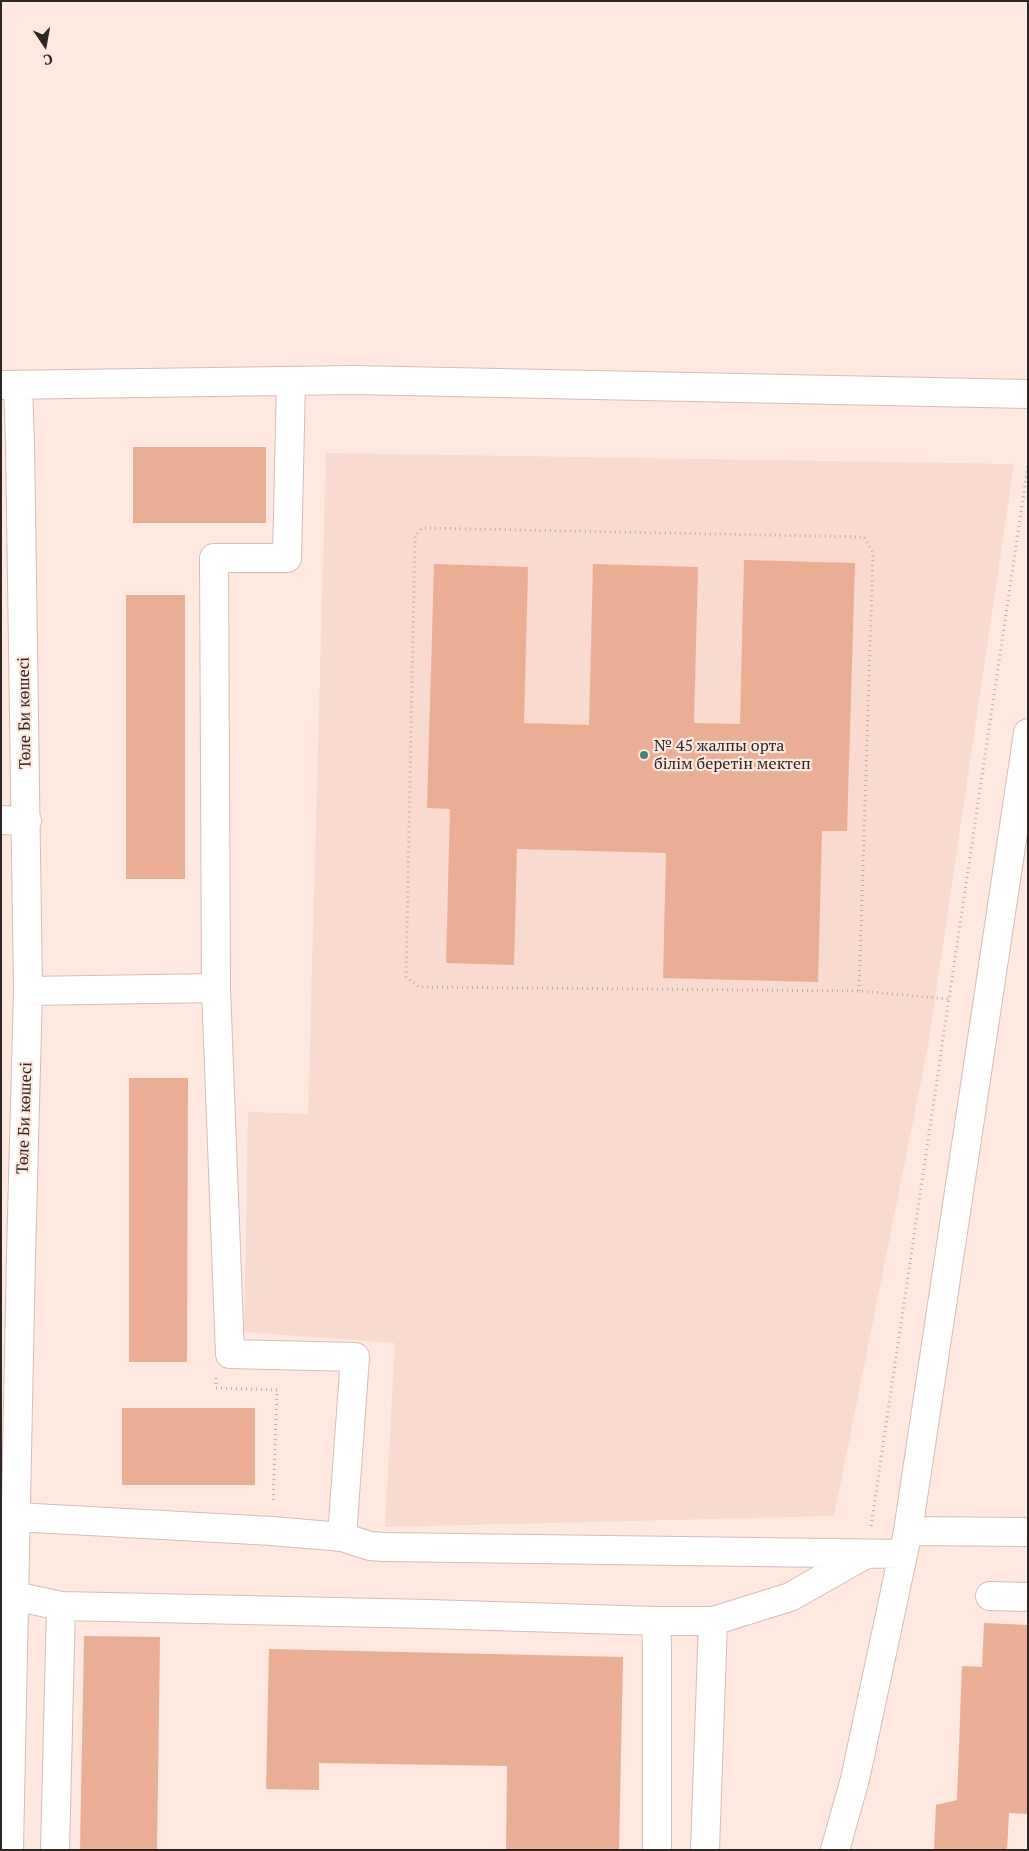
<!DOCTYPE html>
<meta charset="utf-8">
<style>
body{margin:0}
#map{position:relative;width:1029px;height:1851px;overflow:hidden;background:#fee8df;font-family:"PT Serif",serif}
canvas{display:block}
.frame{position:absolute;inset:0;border:2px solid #2e2622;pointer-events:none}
.north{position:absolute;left:20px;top:20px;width:50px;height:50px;-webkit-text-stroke:4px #fee8df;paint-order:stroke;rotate:168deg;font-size:14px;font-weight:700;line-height:20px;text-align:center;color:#2e2622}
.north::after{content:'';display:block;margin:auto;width:18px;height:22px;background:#2e2622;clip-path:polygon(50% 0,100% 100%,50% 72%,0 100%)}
</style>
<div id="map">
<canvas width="1029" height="1851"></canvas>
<div class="frame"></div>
<div class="north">С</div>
</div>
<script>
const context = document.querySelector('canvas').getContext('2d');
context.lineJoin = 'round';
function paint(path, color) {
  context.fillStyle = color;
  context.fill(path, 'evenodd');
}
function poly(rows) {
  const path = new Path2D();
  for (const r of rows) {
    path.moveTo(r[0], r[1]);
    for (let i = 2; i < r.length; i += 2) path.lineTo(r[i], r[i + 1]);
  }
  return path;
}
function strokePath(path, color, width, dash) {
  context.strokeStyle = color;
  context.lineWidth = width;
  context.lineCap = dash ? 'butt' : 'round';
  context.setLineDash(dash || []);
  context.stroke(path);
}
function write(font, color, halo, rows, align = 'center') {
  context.font = font + ' "PT Serif",serif';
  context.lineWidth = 4.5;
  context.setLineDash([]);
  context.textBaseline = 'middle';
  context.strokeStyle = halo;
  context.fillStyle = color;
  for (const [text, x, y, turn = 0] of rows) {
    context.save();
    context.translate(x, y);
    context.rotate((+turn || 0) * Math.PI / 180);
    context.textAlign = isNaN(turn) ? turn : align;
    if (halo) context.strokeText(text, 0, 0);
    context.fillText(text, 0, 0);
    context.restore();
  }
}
const built = poly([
 [326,453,1014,464,928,1046,834,1516,385,1527,395,1343,244,1332,248,1112,308,1114]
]);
const building = poly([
 [133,447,266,447,266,523,133,523],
 [744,560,855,563,847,831,822,831,818,982,663,978,666,853,517,849,514,965,446,963,450,809,427,808,434,564,528,567,524,723,589,725,593,564,698,567,694,723,740,724],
 [126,595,185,595,185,879,126,879],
 [129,1078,188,1078,187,1362,129,1362],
 [122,1408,255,1408,255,1485,122,1485],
 [984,1623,1028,1625,1028,1814,1009,1813,1007,1850,934,1850,936,1805,957,1800,962,1666,982,1667],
 [84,1636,160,1637,157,1850,80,1850],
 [269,1649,623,1657,619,1850,506,1850,507,1766,319,1763,319,1790,266,1789]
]);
const path = poly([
 [859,991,873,552,864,537,422,528,415,536,406,977,419,987,859,991,948,999],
 [216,1378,216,1388,277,1390,273,1503],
 [871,1526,1028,465]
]);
const minor = poly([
 [1,385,354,380,1028,394],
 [1,820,27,821],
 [28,991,216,988],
 [16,1517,272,1531,342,1537,355,1357,230,1354,216,988,214,558,287,558,291,381],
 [908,1531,1028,1532],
 [342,1537,370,1546,385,1547,903,1554],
 [14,1596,61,1606,428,1614,656,1621,657,1650,657,1850],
 [990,1596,1028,1597],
 [656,1621,713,1621,705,1850],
 [713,1621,790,1597,866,1554],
 [9,1850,21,1255,28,991,20,442,18,385],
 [55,1850,61,1606],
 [835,1850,855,1779,908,1531,1028,733]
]);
const markers = [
 [644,755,5,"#438576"]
];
const streetNames = [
 ["Төле Би көшесі",25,713,-91],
 ["Төле Би көшесі",25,1118,-88]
];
const poiNames = [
 ["№ 45 жалпы орта",654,746],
 ["білім беретін мектеп",654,764]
];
paint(built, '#f8dace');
paint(building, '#eaae95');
strokePath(minor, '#d3beb5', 30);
strokePath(path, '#bdaca4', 3, [1, 4]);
strokePath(minor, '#fff', 28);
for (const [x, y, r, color] of markers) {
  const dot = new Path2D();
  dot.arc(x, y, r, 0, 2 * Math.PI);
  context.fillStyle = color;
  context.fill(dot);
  strokePath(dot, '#fee8df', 2);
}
write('16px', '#2e2622', '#fee8df', streetNames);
write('16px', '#2e2622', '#fee8df', poiNames, 'left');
</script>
